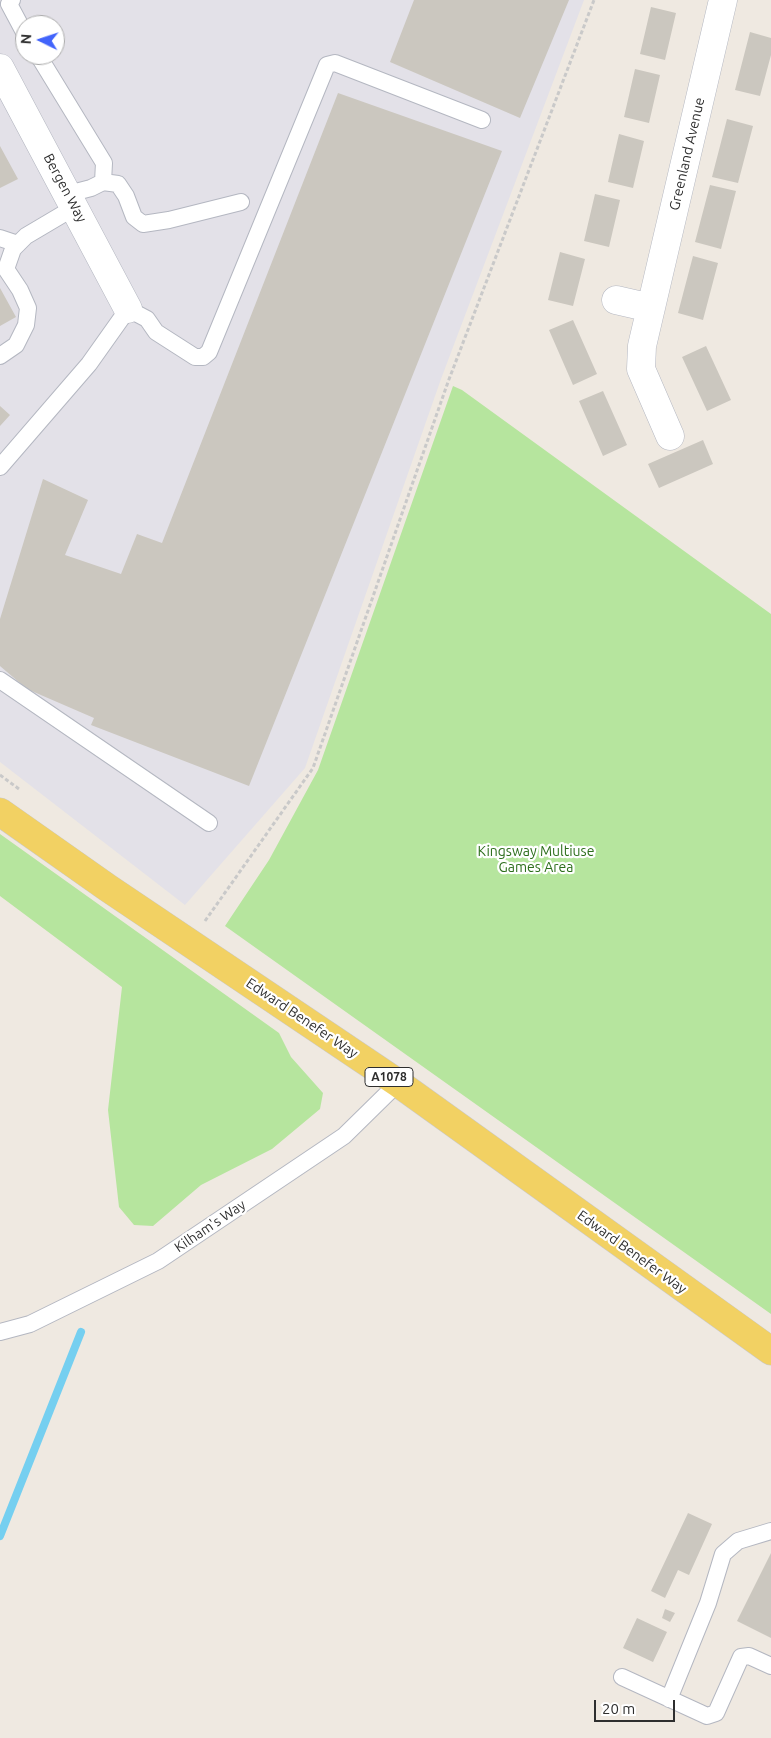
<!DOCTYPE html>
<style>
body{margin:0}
#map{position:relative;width:771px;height:1738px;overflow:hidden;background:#efe9e1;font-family:Ubuntu,sans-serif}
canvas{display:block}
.north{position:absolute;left:15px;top:15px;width:50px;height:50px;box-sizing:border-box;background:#fff;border:1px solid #ababab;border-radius:50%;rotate:274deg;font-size:14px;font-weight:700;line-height:20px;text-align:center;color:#2e2e2e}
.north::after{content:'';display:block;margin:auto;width:18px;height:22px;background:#4264fb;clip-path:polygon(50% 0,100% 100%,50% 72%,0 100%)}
.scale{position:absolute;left:594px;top:1700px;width:81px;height:22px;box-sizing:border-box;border:2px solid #2e2e2e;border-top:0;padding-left:6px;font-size:15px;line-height:18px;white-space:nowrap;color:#2e2e2e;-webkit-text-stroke:4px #fff;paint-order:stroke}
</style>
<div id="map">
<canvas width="771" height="1738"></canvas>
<div class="north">N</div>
<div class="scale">20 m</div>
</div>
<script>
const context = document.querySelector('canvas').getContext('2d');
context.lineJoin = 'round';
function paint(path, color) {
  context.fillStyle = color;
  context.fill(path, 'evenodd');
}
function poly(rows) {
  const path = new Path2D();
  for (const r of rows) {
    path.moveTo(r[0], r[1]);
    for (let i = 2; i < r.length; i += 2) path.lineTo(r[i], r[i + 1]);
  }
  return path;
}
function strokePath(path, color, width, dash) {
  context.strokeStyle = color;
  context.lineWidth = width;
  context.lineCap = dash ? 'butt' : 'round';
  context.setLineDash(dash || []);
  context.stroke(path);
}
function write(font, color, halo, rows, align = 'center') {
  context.font = font + ' Ubuntu,sans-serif';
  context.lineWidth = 4.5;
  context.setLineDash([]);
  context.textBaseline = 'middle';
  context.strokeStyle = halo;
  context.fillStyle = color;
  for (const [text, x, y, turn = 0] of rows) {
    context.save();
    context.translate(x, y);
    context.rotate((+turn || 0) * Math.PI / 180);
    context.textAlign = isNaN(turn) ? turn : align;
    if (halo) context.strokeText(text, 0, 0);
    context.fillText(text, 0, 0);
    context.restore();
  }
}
const industrial = poly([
 [0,0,584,0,441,379,305,768,185,905,0,762],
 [25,25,55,25,55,55,25,55]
]);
const green = poly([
 [453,386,462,390,771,614,771,1314,225,926,269,860,318,770],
 [0,834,279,1033,291,1057,323,1093,320,1109,272,1149,201,1185,153,1226,134,1225,119,1207,108,1110,122,987,0,896]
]);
const stream = poly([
 [0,1536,81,1332]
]);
const building = poly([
 [414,0,569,0,520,118,390,62],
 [651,7,676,13,665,60,640,54],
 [750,32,771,38,771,55,760,96,735,90],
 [635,69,660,75,649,123,624,117],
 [338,93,502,151,249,786,91,725,94,718,27,689,0,666,0,619,43,479,88,500,65,555,121,574,137,534,162,543],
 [727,119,753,126,738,183,712,177],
 [619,134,644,141,633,188,608,182],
 [0,146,18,179,0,188],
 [710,185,736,191,721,249,695,242],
 [595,194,620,200,609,247,584,241],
 [560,252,585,259,573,306,548,300],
 [693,256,718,263,703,320,678,313],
 [0,288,16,317,0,326],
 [573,320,597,374,573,385,549,330],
 [706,346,731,400,707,411,682,357],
 [603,391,627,445,603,456,579,401],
 [0,406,10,415,0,426],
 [703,440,713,464,659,488,648,464],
 [688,1513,712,1524,689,1575,678,1570,665,1598,651,1591],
 [771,1553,771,1638,737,1621],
 [665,1609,675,1613,670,1622,662,1618],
 [637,1618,667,1632,653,1662,623,1648]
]);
const path = poly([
 [0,775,19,789],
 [205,921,313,768,448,382,594,0]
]);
const lane = poly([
 [12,0,9,4,25,34],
 [38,55,104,163,103,182],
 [68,194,91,188,103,182,118,184,126,196,134,217,143,224,169,220,241,202],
 [0,238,18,244],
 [0,356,16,345,26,325,28,308,20,290,6,269,13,249,26,236,75,207],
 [0,467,89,364,128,309,147,319,156,332,195,357,203,357,209,352,327,65,335,63,482,120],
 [0,680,209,823],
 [0,1332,30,1324,158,1261,344,1136,398,1083],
 [622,1677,707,1716,716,1713,741,1657,749,1656,771,1666],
 [669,1699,708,1603,723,1554,738,1541,771,1531]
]);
const street = poly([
 [0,68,128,309],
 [616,300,651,308],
 [670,436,641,369,642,346,723,0]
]);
const primary = poly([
 [0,812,108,888,398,1083,771,1351]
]);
const shields = [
 [389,1077,48]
];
const shieldNames = [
 ["A1078",389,1077]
];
const streetNames = [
 ["Greenland Avenue",687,154,-77],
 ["Bergen Way",65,188,62],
 ["Edward Benefer Way",302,1018,34],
 ["Kilham's Way",210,1226,-34],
 ["Edward Benefer Way",632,1252,36]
];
const parkNames = [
 ["Kingsway Multiuse",536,851],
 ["Games Area",536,867]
];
paint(industrial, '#e3e1e8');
paint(green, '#b6e59e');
strokePath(stream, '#75cff0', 8);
paint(building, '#cbc7bf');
strokePath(lane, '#b4b7c1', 18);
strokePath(street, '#b4b7c1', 29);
strokePath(primary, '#c9c9c9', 29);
strokePath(path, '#c9c9c9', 3, [4, 2.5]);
strokePath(lane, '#fff', 16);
strokePath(street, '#fff', 28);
strokePath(primary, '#f2d163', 28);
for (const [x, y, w] of shields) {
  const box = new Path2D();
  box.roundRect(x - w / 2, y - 9.5, w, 19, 4);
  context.fillStyle = '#fff';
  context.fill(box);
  strokePath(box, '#2e2e2e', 1);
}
write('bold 12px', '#2e2e2e', null, shieldNames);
write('14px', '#2e2e2e', '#fff', streetNames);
write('14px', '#2c6e1b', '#fff', parkNames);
</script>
